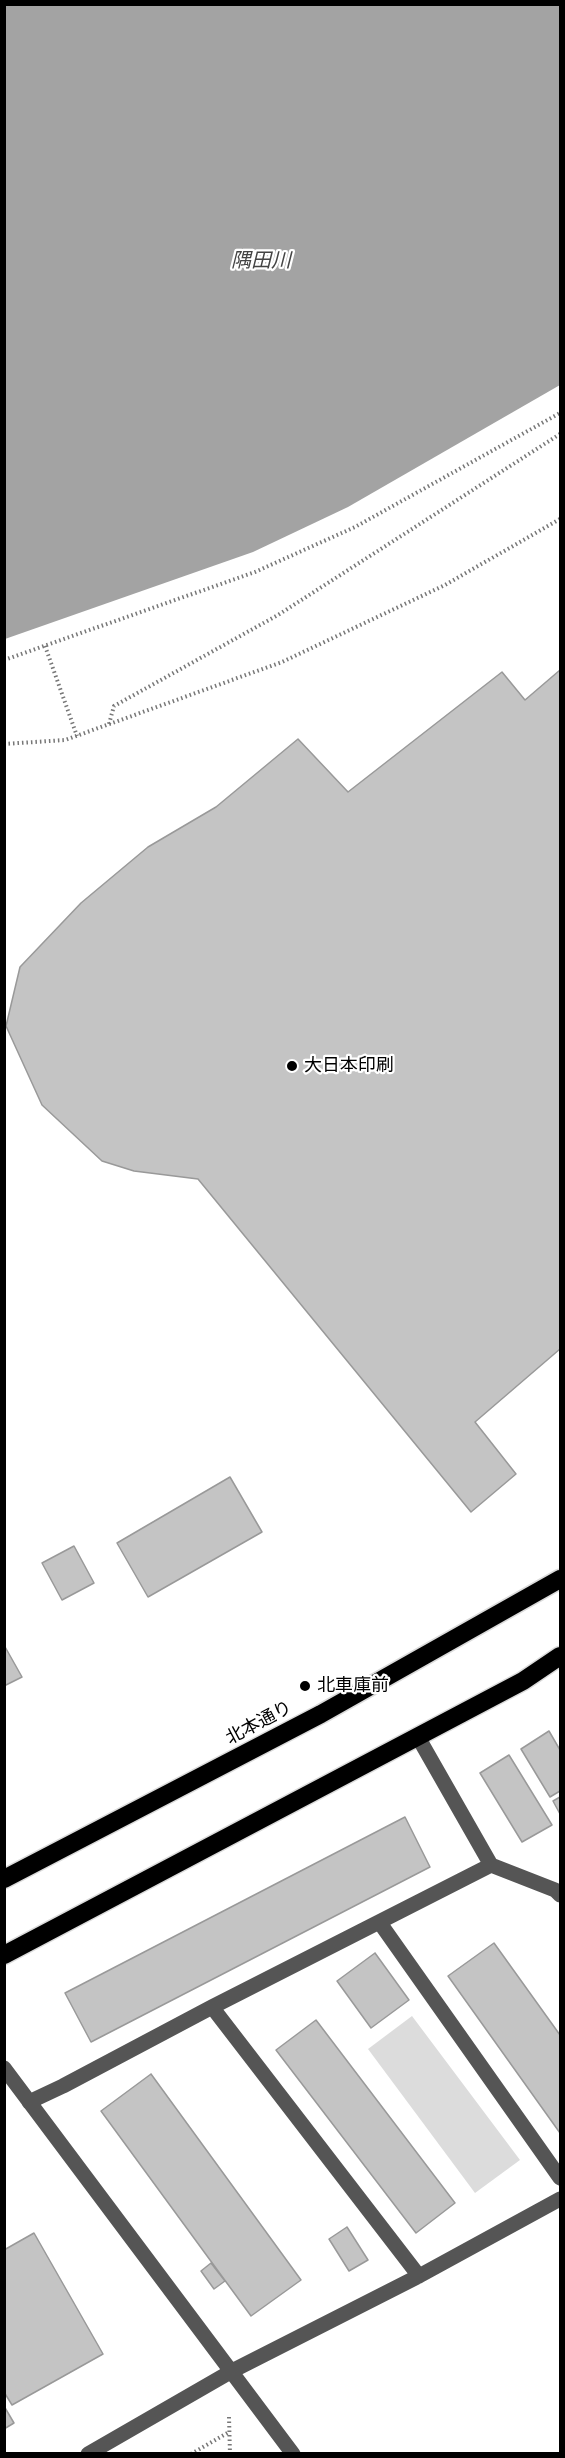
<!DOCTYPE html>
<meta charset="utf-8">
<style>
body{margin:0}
#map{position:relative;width:565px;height:2458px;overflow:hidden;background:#fff;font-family:Figtree,sans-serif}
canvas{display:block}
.frame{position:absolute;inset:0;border:6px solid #000;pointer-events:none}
</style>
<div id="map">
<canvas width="565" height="2458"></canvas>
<div class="frame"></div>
</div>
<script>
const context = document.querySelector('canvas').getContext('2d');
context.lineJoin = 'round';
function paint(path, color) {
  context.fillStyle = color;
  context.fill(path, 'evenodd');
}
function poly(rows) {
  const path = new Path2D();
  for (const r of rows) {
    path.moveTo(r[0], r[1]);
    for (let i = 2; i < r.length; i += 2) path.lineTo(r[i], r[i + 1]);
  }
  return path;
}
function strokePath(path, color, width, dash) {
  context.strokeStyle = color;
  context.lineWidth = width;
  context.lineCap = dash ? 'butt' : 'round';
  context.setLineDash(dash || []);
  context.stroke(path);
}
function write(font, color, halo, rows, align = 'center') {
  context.font = font + ' Figtree,"Noto Sans JP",sans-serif';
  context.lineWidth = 4.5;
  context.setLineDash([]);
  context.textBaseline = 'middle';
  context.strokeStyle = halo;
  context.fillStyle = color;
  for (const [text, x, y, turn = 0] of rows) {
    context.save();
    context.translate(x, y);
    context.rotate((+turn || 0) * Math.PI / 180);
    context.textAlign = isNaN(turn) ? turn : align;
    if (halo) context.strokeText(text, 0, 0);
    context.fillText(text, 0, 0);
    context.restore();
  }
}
const green = poly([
 [412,2016,520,2160,475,2193,368,2049]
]);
const water = poly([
 [4,5,560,5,560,385,348,507,253,552,5,639]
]);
const building = poly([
 [560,670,560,1349,475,1422,516,1474,471,1512,198,1179,134,1171,102,1161,42,1105,6,1026,20,967,81,903,148,847,216,807,298,739,348,792,502,672,525,700,560,670],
 [230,1477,262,1532,148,1597,117,1543,230,1477],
 [74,1546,94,1583,62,1600,42,1563,74,1546],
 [4,1645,22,1677,4,1686,4,1645],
 [549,1731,560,1750,560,1791,550,1797,521,1749,549,1731],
 [509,1755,552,1825,522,1842,480,1773,509,1755],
 [560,1797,560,1814,553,1801,560,1797],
 [405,1817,430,1867,91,2042,65,1993,405,1817],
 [494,1943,560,2035,560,2133,448,1976,494,1943],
 [375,1953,409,2000,371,2028,337,1981,375,1953],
 [316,2020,455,2203,416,2233,276,2050,316,2020],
 [151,2074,301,2280,251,2316,101,2111,151,2074],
 [347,2227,368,2260,349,2271,329,2239,347,2227],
 [34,2233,103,2354,12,2405,4,2392,4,2250,34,2233],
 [211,2263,225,2281,214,2289,201,2271,211,2263],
 [4,2406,14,2423,4,2429,4,2406]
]);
const path = poly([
 [45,646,77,736],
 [4,660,255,572,355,527,560,413],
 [109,724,114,706,278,615,560,434],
 [4,744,65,740,282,662,445,585,560,519],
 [229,2417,230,2454],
 [191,2454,229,2432]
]);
const minor = poly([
 [418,1737,491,1865,555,1890,560,1895],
 [380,1923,560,2178],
 [212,2007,419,2276],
 [4,2068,293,2454],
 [29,2102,63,2086,212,2007,491,1865],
 [88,2454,232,2371,419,2276,560,2199]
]);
const highway = poly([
 [4,1879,321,1714,560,1579],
 [4,1955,523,1681,560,1656]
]);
const markers = [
 [292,1066,6,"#000"],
 [305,1686,6,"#000"]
];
const poiNames = [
 ["大日本印刷",304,1066],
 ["北車庫前",317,1686]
];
const streetNames = [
 ["北本通り",259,1723,-28]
];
const waterNames = [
 ["隅田川",261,261]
];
paint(green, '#dcdcdc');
paint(water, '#a3a3a3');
paint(building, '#c4c4c4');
strokePath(building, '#999', 1.5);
strokePath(highway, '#dbdbdb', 21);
strokePath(path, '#777', 4, [1.5, 3]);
strokePath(minor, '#555', 15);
strokePath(highway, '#000', 18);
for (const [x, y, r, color] of markers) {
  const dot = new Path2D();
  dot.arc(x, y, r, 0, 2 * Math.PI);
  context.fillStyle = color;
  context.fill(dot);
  strokePath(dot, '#fff', 2);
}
write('18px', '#000', '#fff', poiNames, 'left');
write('18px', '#000', '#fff', streetNames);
write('italic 20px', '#444', '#fff', waterNames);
</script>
